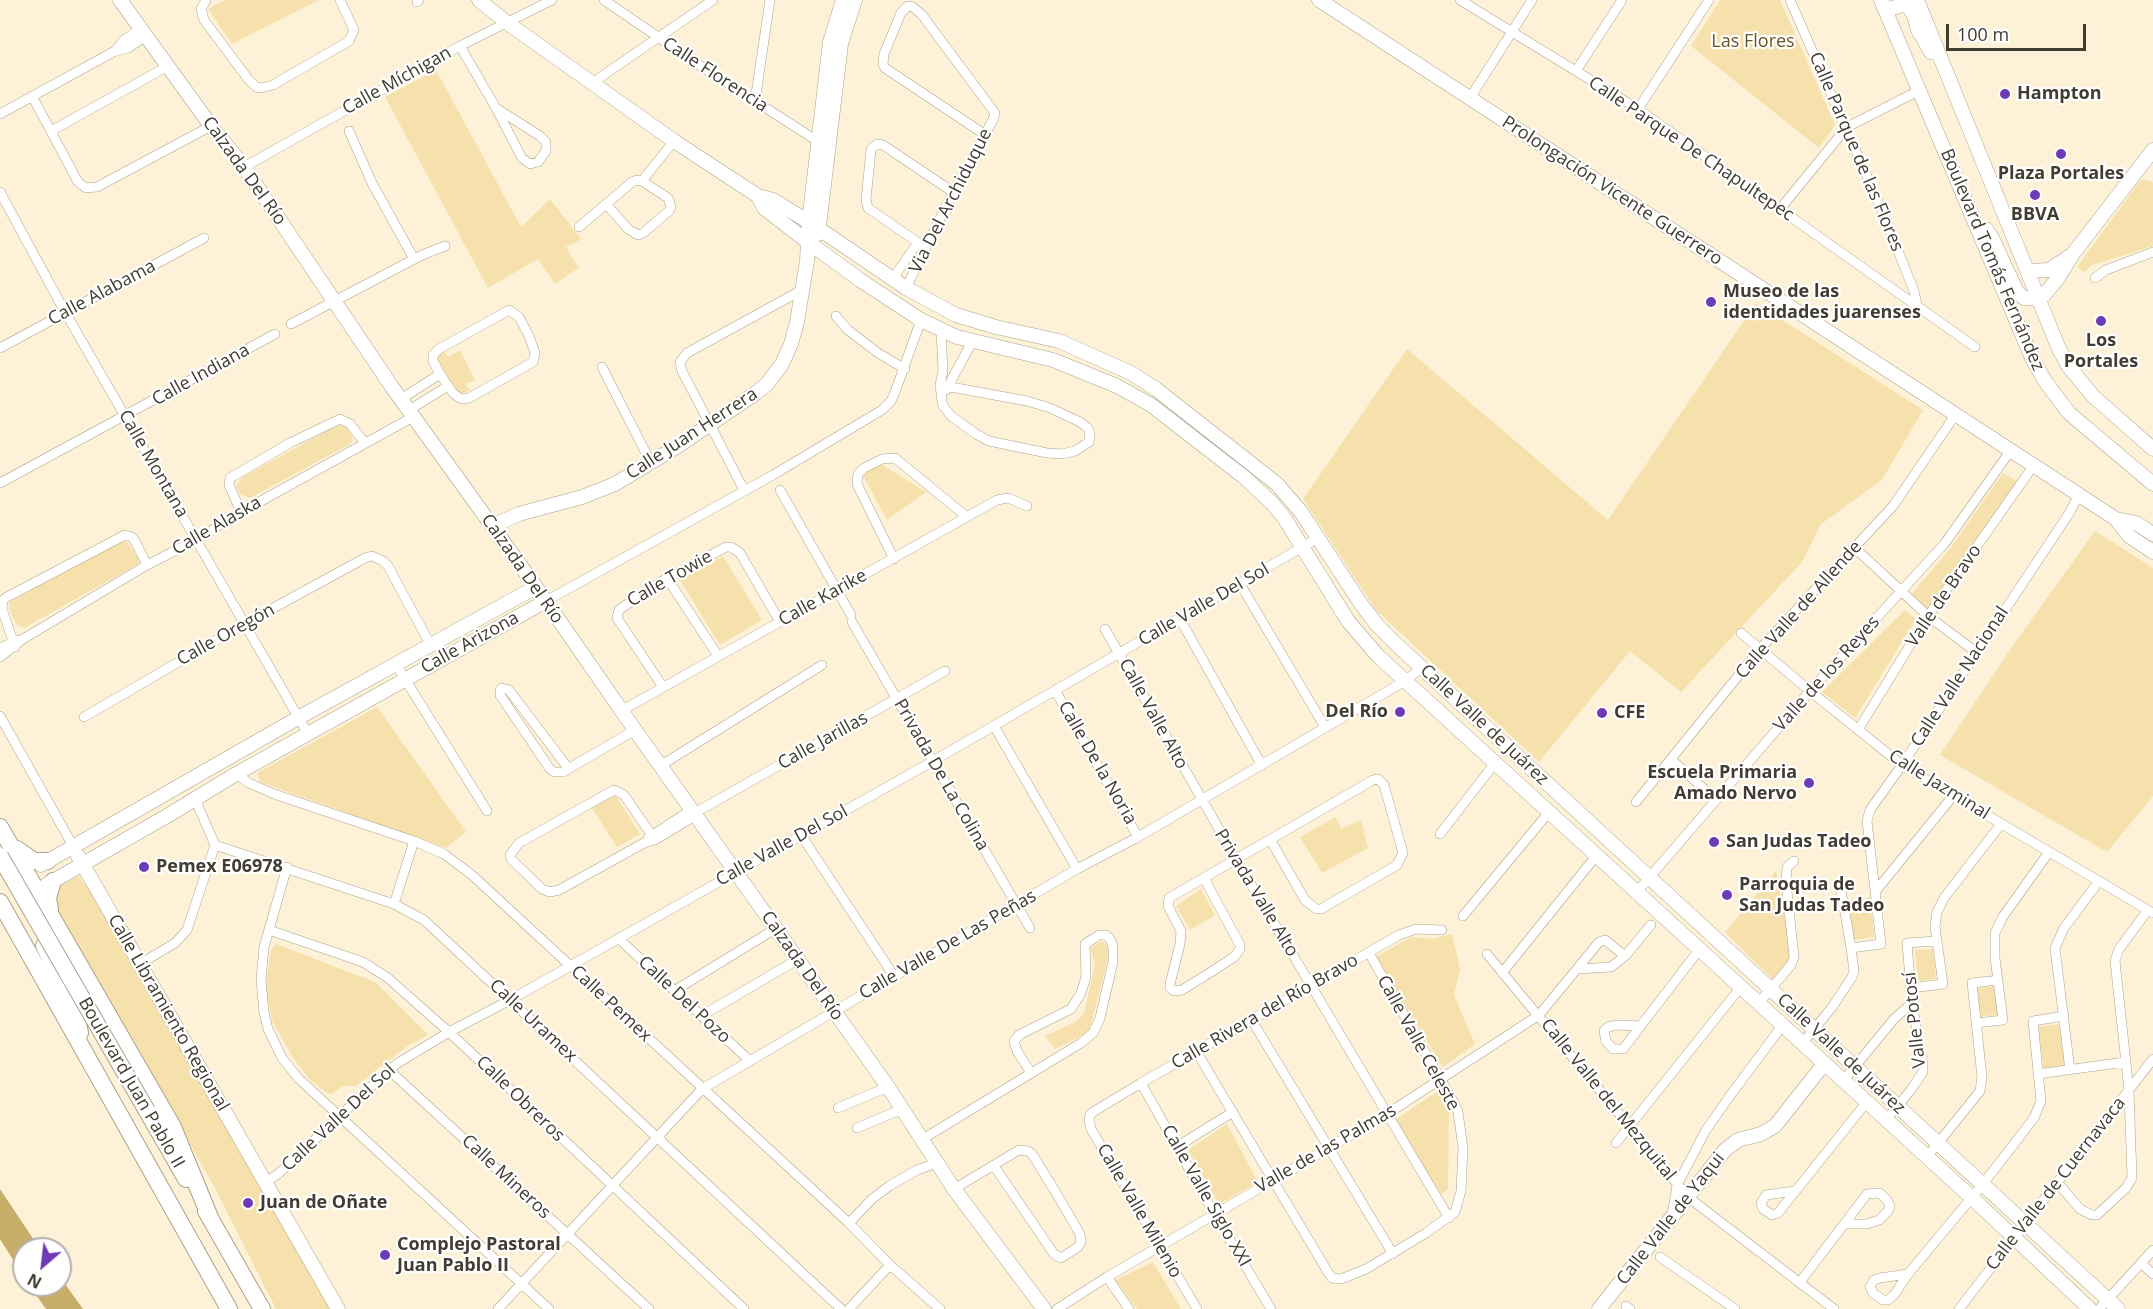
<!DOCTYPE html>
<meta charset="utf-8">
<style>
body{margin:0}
#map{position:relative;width:2153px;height:1309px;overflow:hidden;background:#fdf2d8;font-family:"Open Sans",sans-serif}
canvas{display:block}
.north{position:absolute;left:12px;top:1237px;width:60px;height:60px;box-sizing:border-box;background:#fff;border:2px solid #b3b1ad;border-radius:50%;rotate:208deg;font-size:16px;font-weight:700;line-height:24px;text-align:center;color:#413d32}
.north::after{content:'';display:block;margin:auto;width:21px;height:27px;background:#6d3cb4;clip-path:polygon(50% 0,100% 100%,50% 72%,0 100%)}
.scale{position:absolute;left:1946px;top:24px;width:140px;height:27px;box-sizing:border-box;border:3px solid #413d32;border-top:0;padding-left:8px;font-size:18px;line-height:21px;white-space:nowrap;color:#413d32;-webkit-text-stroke:4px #fff;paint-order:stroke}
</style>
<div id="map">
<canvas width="2153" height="1309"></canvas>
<div class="north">N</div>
<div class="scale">100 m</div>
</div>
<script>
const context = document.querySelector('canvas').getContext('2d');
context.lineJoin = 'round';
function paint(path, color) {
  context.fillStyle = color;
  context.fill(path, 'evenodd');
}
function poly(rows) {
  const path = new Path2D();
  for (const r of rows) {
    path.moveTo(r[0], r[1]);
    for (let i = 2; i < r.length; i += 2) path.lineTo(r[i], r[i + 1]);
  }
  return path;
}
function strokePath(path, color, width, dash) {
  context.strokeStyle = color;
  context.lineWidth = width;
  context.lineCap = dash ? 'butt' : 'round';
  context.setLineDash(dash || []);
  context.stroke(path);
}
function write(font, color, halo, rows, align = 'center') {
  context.font = font + ' "Open Sans",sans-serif';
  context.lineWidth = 4.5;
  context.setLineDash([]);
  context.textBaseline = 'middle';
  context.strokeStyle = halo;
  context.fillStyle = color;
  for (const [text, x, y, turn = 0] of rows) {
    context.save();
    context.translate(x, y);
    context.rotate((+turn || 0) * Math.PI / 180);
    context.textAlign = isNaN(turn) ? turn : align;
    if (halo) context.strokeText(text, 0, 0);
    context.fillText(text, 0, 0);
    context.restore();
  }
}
const green = poly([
 [225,0,319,0,232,44,208,9],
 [1720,0,1780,0,1835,125,1819,148,1691,46],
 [436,70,521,227,550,199,581,239,566,247,579,268,555,284,538,259,488,288,385,97],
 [2143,180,2150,181,2153,183,2153,246,2092,265,2084,272,2077,267,2140,181],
 [1756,303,1923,410,1882,480,1821,524,1802,562,1681,692,1630,651,1539,762,1376,610,1303,499,1407,349,1608,520],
 [460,350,475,380,465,384,470,390,460,395,435,356,444,351,448,357],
 [337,425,346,427,353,439,350,444,250,498,240,494,236,486,243,477],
 [879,463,926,492,887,520,862,474],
 [2003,473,2019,482,1929,610,1910,596,1949,550],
 [2095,531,2153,568,2153,796,2107,852,1940,755,2014,644],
 [119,542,127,542,139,559,138,564,24,628,16,624,9,608,10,602],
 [723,556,762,620,720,645,680,580],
 [1905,610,1916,619,1855,718,1822,692],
 [377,707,466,832,446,848,260,782,257,773],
 [615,795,640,834,617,847,591,807],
 [1336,817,1341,829,1361,820,1368,848,1322,873,1300,837],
 [1776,871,1792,959,1774,981,1725,932],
 [79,876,84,884,90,889,331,1309,276,1309,215,1188,57,909,55,897,57,891,61,885],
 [1201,889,1215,915,1190,930,1176,906],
 [1871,907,1874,937,1852,940,1848,909],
 [1452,934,1460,969,1454,995,1475,1044,1443,1067,1375,957,1412,937,1432,939],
 [1103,941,1110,951,1089,1032,1055,1049,1045,1036,1075,1022,1084,1014,1095,964,1090,948],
 [276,944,375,982,428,1035,406,1047,356,1086,343,1086,332,1094,327,1093,310,1080,294,1059,273,1023,265,989,271,950],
 [1933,949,1936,979,1918,981,1915,950],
 [1994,986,1999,1014,1979,1017,1974,989],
 [2059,1024,2065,1066,2044,1069,2038,1027],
 [1438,1091,1449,1106,1448,1189,1441,1195,1395,1120],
 [1227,1124,1258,1182,1219,1204,1188,1150],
 [1153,1262,1181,1309,1137,1309,1115,1280]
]);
const water = poly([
 [0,1189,40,1249,24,1249,24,1277,0,1239],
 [60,1277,83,1309,46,1309,29,1285,60,1285]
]);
const street = poly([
 [206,0,201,9,204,20,248,79,256,87,261,88,273,85,349,41,354,30,340,0],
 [604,0,702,67,822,144],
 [1460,0,1638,109,1975,347],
 [1790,0,1883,213,1914,291,1917,305],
 [417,2,419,0],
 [460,46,496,108],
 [115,51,123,41,141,28],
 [1576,71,1622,0],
 [592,83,713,0],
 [32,96,78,182,86,188,97,187,211,126],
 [1470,98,1532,0],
 [755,101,770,0],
 [496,108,540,136,546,142,546,151,538,162,530,164,522,158,496,108],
 [1638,109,1709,0],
 [0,114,115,51,128,48,146,36],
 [51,131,168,66],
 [349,131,372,183,414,259],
 [244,167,460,46,552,0],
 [642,181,674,141],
 [0,192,65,312,308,734],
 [1780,209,1847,127,1920,90],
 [579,227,632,182,637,180,642,181,668,198,671,207,669,211,643,233,638,235,628,229,607,205],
 [926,248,868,208,866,200,871,149,877,144,883,145,953,192],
 [2095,278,2106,270,2153,252],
 [892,280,918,242],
 [906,288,953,192,993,120,995,113,922,15,913,7,908,6,901,13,884,54,883,64,885,68,984,134],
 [509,310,519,317,529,336,535,353,533,362,469,398,462,399,458,397,453,393,440,374,433,361,433,355,439,349,509,310],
 [836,316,848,330,878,353,905,369],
 [291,324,422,255,445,246],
 [0,348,204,238],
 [602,367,651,463],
 [940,385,1027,401,1050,408,1080,422,1088,428,1090,433,1089,442,1075,451,1062,454,1047,453,989,441,976,434,951,416,943,406,942,401,940,385,943,371,941,330],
 [946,390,972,342],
 [401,399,440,374],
 [409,410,448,386],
 [0,483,275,334],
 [744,490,682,371,680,362,687,353,802,290],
 [780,490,851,615],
 [241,512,229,485,230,478,290,443,340,419,350,424,365,443],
 [1855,548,1928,616,1976,652],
 [894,559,857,484,858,474,864,468,882,459,895,458,967,517],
 [667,578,718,656],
 [1240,584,1325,727],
 [546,601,773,475,882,410,891,401,895,392,921,320],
 [1180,619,1261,764],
 [852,622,1030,928],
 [1105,629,1236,859,1449,1218],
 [1741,633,1810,691,1902,765,2153,913],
 [15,647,2,609,3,600,7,597,125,535,132,537,136,543,147,565],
 [0,648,18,640],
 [0,657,23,639,147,565,196,540,241,512,413,417],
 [395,663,487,811],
 [663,687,617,618,619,610,623,607,667,578,726,547,731,547,740,553,780,622],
 [1055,690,1138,837],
 [621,711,997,500,1008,498,1027,506],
 [0,716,73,846],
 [84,717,244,624,365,558,372,556,383,561,388,566,430,644],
 [994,726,1077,869],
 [1858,730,1928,616,2034,465],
 [1671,759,1715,799],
 [660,766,822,665],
 [568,768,509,690,502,688,500,690,500,695,550,769,554,772,563,772,635,730],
 [236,774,249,783,274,794,414,841,444,854,472,875,849,1223,890,1265,940,1309],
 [195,799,215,845,394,904,424,920,841,1309],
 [1636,802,1760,649,1893,506,1956,414],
 [1440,834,1495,763],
 [801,835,894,976],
 [648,838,691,810,695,810],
 [655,840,624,795,614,790,519,843,510,855,511,859,542,889,550,892,559,890,644,843,655,840,695,816,700,810,945,671],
 [287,867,264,947,261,979,264,1013,268,1029,282,1058,298,1078,549,1309],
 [1204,878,1240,945,1240,949,1234,957,1211,972,1182,990,1174,991,1170,988,1170,984,1180,944,1181,931,1168,906,1169,898,1373,780,1378,779,1384,785,1403,853,1397,865,1321,909,1316,909,1305,900,1271,841],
 [1875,892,1953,796],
 [1636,893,1810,691,1945,543,2011,450],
 [394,904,414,841],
 [1845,906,1876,903],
 [1463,916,1549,812],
 [269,930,363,962,388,978,449,1032,744,1309],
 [618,938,750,1061],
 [1851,948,1881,944,1867,821,1870,810,1902,765,2070,512,2079,494],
 [1487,954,1688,1197,1834,1309],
 [1625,956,1651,925],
 [140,964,175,943,187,930,215,845],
 [1502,973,1596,856],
 [1912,988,1943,984,1935,927,1937,912,1944,898,2001,824],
 [674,991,775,929],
 [1758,1004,1791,965,1794,957,1786,882,1787,867,1794,861],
 [701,1016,797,960],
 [1251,1019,1393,1254],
 [1976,1023,2003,1020,1995,958,1995,933,2002,918,2049,852],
 [1640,1026,1617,1025,1608,1027,1604,1031,1606,1041,1613,1049,1623,1049,1699,950],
 [1802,1044,1833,1006,1852,977,1854,971,1851,948,1840,884],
 [1196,1051,1329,1274,1332,1278,1341,1279,1366,1269,1426,1233,1455,1212,1461,1191,1463,1148,1458,1112,1454,1103,1369,953],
 [389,1070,649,1309],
 [2070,1070,2055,948,2064,928,2099,881],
 [2038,1074,2125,1062],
 [1843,1081,1894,1019,1912,1003],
 [1141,1083,1215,1215,1271,1309],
 [838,1108,888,1087],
 [1886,1120,1910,1091,1923,1072,1923,1065,1912,1003,1907,943,1937,941],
 [857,1128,902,1109],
 [921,1140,1081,1043,1093,1033,1100,1018,1113,962,1113,946,1110,939,1106,935,1099,935,1085,944,1086,977,1081,993,1071,1009,1019,1035,1014,1041,1017,1051,1031,1073],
 [1616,1143,1740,988],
 [1178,1146,1233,1112],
 [1927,1157,1980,1091,1982,1077,1972,983,1998,980],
 [267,1181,278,1174,389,1070,398,1063,449,1032,510,1000,933,761,1318,538],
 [2057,1182,2080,1209,2092,1215,2097,1215,2126,1188,2132,1178,2129,1091,2115,961,2119,949,2148,910],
 [954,1189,1019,1150,1028,1151,1032,1154,1055,1191,1080,1234,1081,1242,1078,1247,1061,1258,1054,1254,994,1166],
 [1794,1191,1766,1195,1761,1203,1763,1209,1772,1215,1778,1213,1866,1103],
 [1672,1216,1677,1185,1706,1130,1732,1093,1782,1026],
 [849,1223,872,1199,889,1186,917,1170,936,1163],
 [1660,1257,1735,1309],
 [2141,1263,2153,1274],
 [1908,1274,1880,1278,1874,1280,1870,1287,1873,1293,1883,1300,1888,1300,1894,1295,1908,1274,1983,1184,2034,1118,2041,1101,2033,1021,2064,1016],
 [1107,1277,1129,1309],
 [1800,1282,1867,1194,1880,1193,1887,1200,1890,1206,1888,1211,1879,1220,1867,1224,1846,1224],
 [1626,1306,1630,1309],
 [498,1309,702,1089,1077,869,1138,837,1405,681,1422,667],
 [849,1309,890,1265],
 [1057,1309,1107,1277,1387,1114,1539,1015,1599,942,1605,940,1625,956,1611,967,1578,969],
 [1197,1309,1091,1129,1089,1120,1090,1115,1093,1112,1141,1083,1399,935,1416,929,1442,930],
 [1959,1309,2153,1059],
 [2099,1309,2153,1250]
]);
const secondary = poly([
 [120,0,211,126,244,167,392,387,536,587,635,730,888,1087,954,1189,1044,1309],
 [479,0,506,22,674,141,758,196,773,200,809,222,906,288,956,315,996,327,1059,341,1131,373,1156,389,1277,484,1301,512,1361,604,1377,625,1398,646,2118,1309],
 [1319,0,2116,519,2129,536,2153,552],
 [1881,0,2032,358,2045,381,2069,413,2153,484],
 [1917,0,2059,349,2069,367,2093,396,2153,449],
 [1886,10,1902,5,1908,6,1914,15,1918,30,1931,52],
 [758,196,764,208,808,242,860,280,921,320,957,337,1053,360,1117,386,1151,405,1244,477,1272,503,1285,519,1348,621,1378,656,1971,1197,2090,1309],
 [1986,229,1992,238,2017,292,2024,298,2038,299,2045,294,2058,278,2072,255,2153,150],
 [818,234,841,44,855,0],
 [2028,271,2049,270,2070,256],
 [2116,519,2136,523,2153,534],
 [492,526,519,514,582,497,615,484,678,446,756,393,767,384,782,364,791,344,797,322,807,261,809,222,830,42,843,0],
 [78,856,338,1309],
 [41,865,298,718,536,587],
 [46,885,167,816,236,774,546,601],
 [1599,1309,1725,1150,1738,1140,1761,1134,1775,1126,1824,1064]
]);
const highway = poly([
 [0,827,173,1127,211,1220],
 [17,849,34,861,48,861],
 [0,902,229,1309],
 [50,910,48,898,53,881],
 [44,946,74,1006,80,1033],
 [147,1111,186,1179],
 [206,1211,262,1309]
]);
const highwayBridge = poly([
 [0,856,147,1111]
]);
const markers = [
 [2005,94,6,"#6d3cb4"],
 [2061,154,6,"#6d3cb4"],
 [2035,195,6,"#6d3cb4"],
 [1711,302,6,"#6d3cb4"],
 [2101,321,6,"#6d3cb4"],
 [1400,712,6,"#6d3cb4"],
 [1602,713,6,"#6d3cb4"],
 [1809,783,6,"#6d3cb4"],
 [1714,842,6,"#6d3cb4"],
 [144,867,6,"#6d3cb4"],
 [1727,895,6,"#6d3cb4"],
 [248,1203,6,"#6d3cb4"],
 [385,1255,6,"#6d3cb4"]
];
const parkNames = [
 ["Las Flores",1753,42]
];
const streetNames = [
 ["Calle Florencia",715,75,33],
 ["Calle Míchigan",397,81,-29],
 ["Calle Parque De Chapultepec",1691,149,34],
 ["Calle Parque de las Flores",1856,152,67],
 ["Calzada Del Río",244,171,54],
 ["Prolongación Vicente Guerrero",1612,191,33],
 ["Via Del Archiduque",951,201,-63],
 ["Boulevard Tomás Fernández",1992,260,67],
 ["Calle Alabama",102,293,-28],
 ["Calle Indiana",201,375,-29],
 ["Calle Juan Herrera",692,434,-33],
 ["Calle Montana",153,464,60],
 ["Calle Alaska",217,526,-30],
 ["Calzada Del Río",522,569,55],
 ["Calle Towie",670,579,-30],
 ["Valle de Bravo",1944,596,-56],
 ["Calle Karike",823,598,-29],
 ["Calle Valle Del Sol",1204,605,-30],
 ["Calle Valle de Allende",1799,610,-48],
 ["Calle Oregón",226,635,-29],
 ["Calle Arizona",470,643,-29],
 ["Valle de los Reyes",1827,674,-48],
 ["Calle Valle Nacional",1960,677,-57],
 ["Calle Valle Alto",1153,714,61],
 ["Calle Valle de Juárez",1484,725,43],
 ["Calle Jarillas",823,741,-29],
 ["Calle De la Noria",1097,763,60],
 ["Privada De La Colina",941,775,60],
 ["Calle Jazminal",1939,785,32],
 ["Calle Valle Del Sol",782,846,-29],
 ["Privada Valle Alto",1256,893,59],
 ["Calle Valle De Las Peñas",948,945,-30],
 ["Calzada Del Río",802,966,55],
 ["Calle Del Pozo",684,1000,43],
 ["Calle Pemex",611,1004,43],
 ["Calle Rivera del Río Bravo",1265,1012,-30],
 ["Calle Libramiento Regional",168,1013,60],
 ["Valle Potosí",1915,1020,-96],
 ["Calle Uramex",533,1021,43],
 ["Calle Valle Celeste",1418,1043,61],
 ["Calle Valle de Juárez",1841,1054,43],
 ["Boulevard Juan Pablo II",131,1083,60],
 ["Calle Obreros",520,1099,44],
 ["Calle Valle del Mezquital",1608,1100,51],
 ["Calle Valle Del Sol",339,1118,-43],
 ["Valle de las Palmas",1326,1149,-30],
 ["Calle Mineros",506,1177,43],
 ["Calle Valle de Cuernavaca",2056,1184,-52],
 ["Calle Valle Siglo XXI",1206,1196,60],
 ["Calle Valle Milenio",1139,1211,60],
 ["Calle Valle de Yaqui",1671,1219,-52]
];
const poiNames = [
 ["Hampton",2017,94],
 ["Plaza Portales",2061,174,"center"],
 ["BBVA",2035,215,"center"],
 ["Museo de las",1723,292],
 ["identidades juarenses",1723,313],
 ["Los",2101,341,"center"],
 ["Portales",2101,362,"center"],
 ["Del Río",1388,712,"right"],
 ["CFE",1614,713],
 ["Escuela Primaria",1797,773,"right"],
 ["Amado Nervo",1797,794,"right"],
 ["San Judas Tadeo",1726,842],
 ["Pemex E06978",156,867],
 ["Parroquia de",1739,885],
 ["San Judas Tadeo",1739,906],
 ["Juan de Oñate",260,1203],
 ["Complejo Pastoral",397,1245],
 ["Juan Pablo II",397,1266]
];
paint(green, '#f6e0ab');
paint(water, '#c8ad69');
strokePath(street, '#aca289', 10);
strokePath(secondary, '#aca289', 15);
strokePath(highway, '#aca289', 18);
strokePath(street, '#fff', 9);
strokePath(secondary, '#fff', 14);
strokePath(highway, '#fff', 16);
strokePath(highwayBridge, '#aca289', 18, []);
strokePath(highwayBridge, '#fff', 16);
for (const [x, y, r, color] of markers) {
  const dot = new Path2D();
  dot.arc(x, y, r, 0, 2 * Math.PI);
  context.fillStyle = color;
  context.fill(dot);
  strokePath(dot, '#fff', 2);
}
write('18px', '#685522', '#fff', parkNames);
write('18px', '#413d32', '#fff', streetNames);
write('bold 18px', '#413d32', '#fff', poiNames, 'left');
</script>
